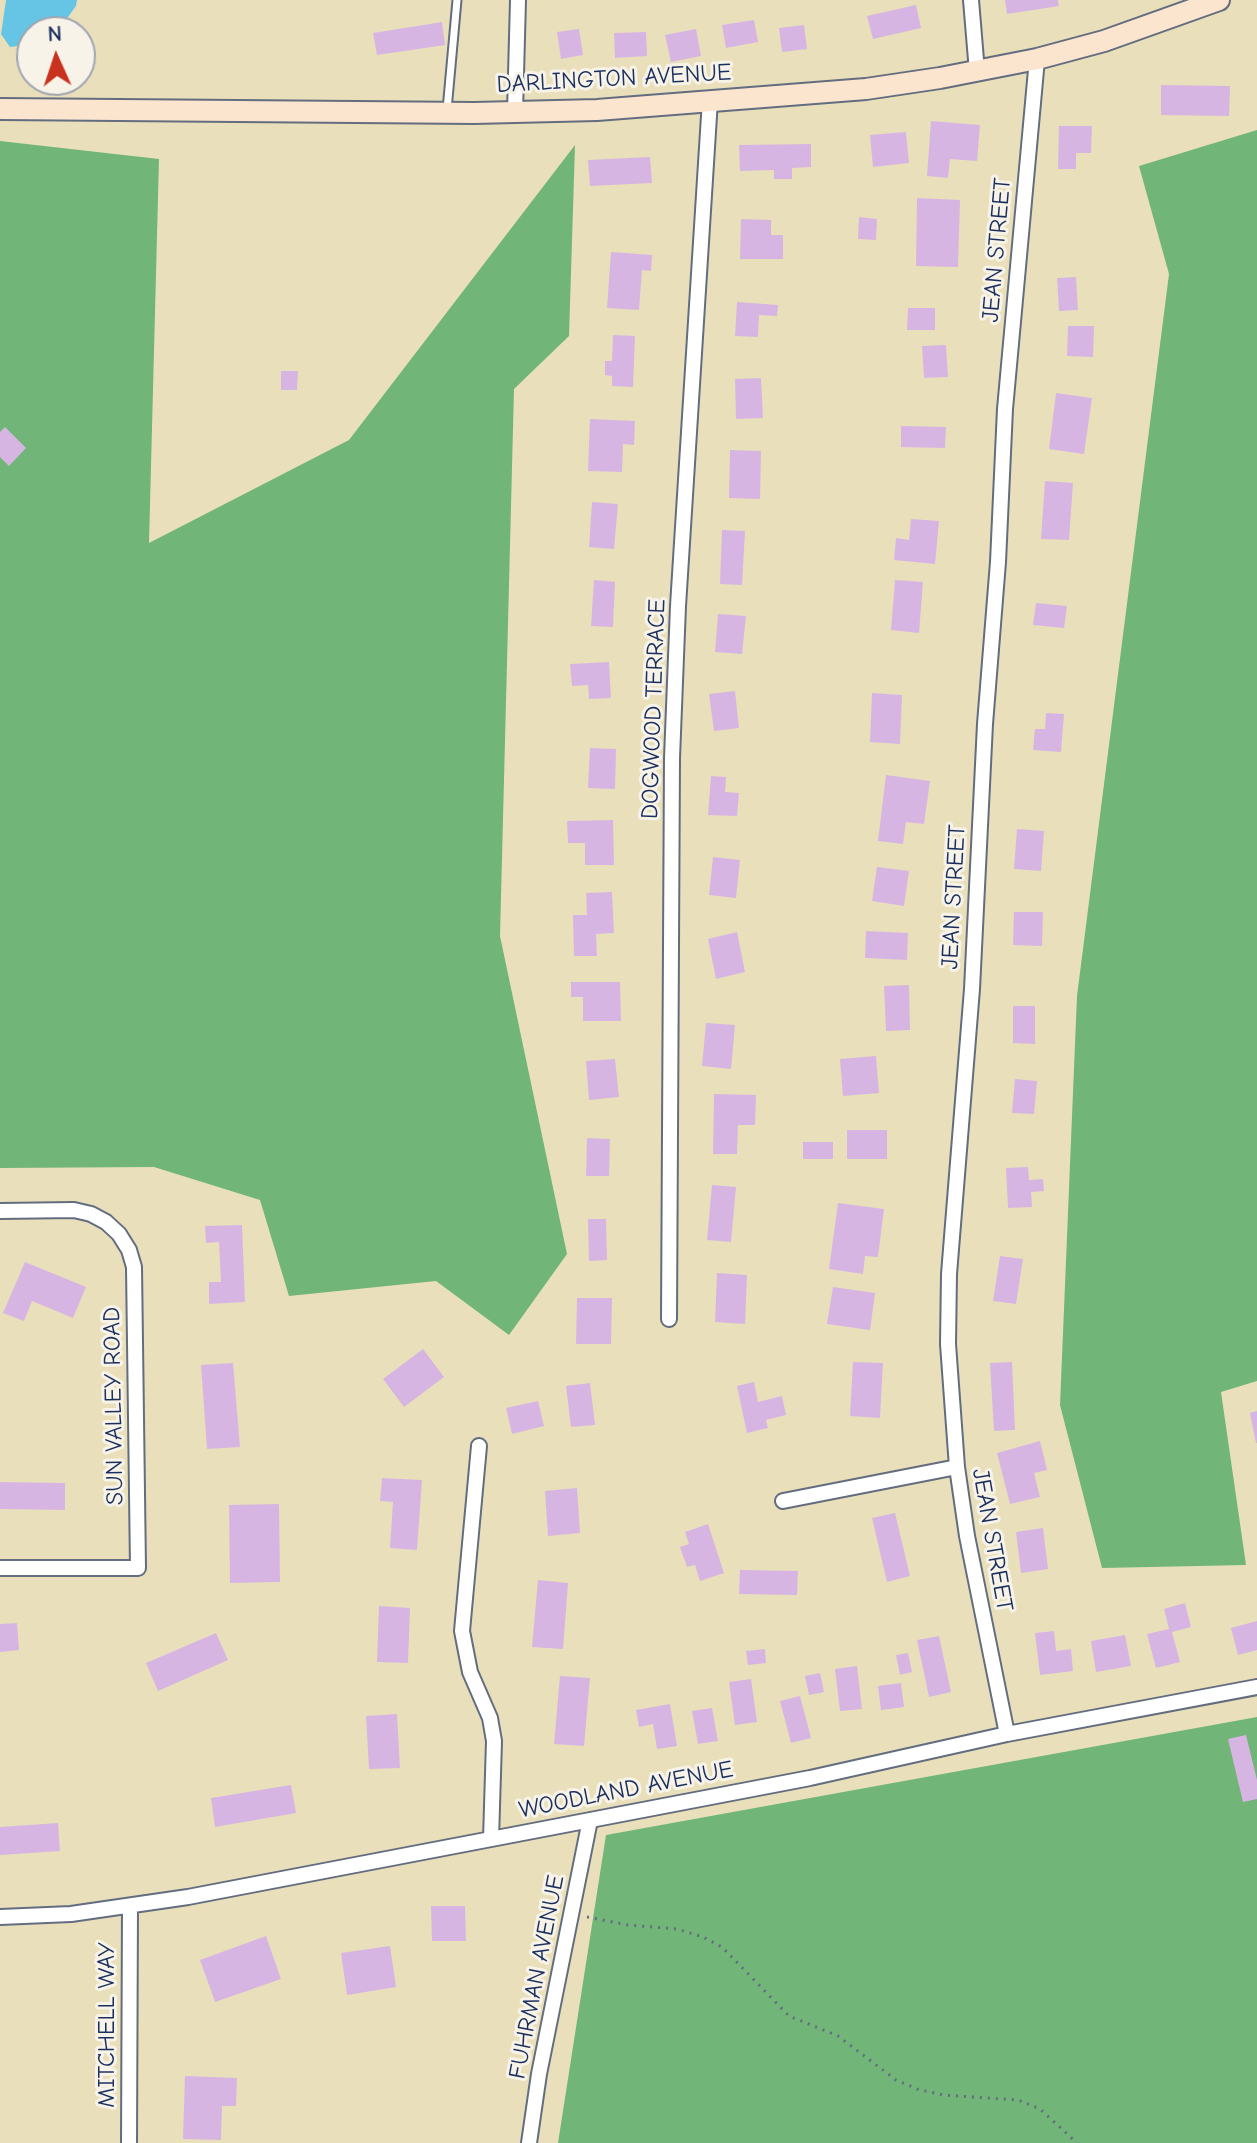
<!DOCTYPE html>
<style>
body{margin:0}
#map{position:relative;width:1257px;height:2143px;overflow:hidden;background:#e9e0bb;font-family:"Comic Neue",sans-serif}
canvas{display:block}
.north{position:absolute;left:16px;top:16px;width:80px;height:80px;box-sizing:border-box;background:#f7f3e8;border:2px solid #9fa5b1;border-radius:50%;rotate:357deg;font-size:22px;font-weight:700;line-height:32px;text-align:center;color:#1b2f5e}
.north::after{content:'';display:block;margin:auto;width:28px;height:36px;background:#c8321e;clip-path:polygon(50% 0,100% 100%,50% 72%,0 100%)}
</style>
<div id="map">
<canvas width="1257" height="2143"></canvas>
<div class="north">N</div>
</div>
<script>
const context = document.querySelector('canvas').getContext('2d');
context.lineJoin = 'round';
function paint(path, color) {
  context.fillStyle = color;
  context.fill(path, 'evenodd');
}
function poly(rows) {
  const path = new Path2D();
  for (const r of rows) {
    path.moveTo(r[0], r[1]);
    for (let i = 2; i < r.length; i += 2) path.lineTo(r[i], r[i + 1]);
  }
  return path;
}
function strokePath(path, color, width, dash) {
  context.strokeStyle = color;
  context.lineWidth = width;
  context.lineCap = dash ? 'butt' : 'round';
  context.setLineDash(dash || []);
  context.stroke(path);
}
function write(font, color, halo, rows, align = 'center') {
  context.font = font + ' "Comic Neue",sans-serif';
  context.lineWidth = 6;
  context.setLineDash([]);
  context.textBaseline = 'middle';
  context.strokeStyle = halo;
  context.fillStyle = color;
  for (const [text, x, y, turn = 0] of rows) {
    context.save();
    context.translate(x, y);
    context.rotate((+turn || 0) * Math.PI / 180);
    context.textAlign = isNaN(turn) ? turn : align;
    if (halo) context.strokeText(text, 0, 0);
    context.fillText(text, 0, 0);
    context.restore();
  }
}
const forest = poly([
 [1257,130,1257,1381,1221,1392,1246,1565,1102,1568,1060,1405,1077,996,1169,274,1139,166],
 [0,141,159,159,149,543,349,440,575,145,569,336,514,389,500,936,567,1254,509,1335,436,1281,289,1296,260,1200,154,1167,0,1168],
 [1257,1717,1257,2143,558,2143,606,1835]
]);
const water = poly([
 [6,0,77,0,76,6,57,32,32,32,32,44,10,47,1,34]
]);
const building = poly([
 [1005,0,1058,0,1059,6,1007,14],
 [916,5,921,28,873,39,867,16],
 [754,20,758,42,726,48,722,25],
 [442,22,445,45,377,55,373,33],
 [804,25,807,49,782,52,779,28],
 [579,29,583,55,561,59,557,32],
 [696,29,701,56,671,62,665,35],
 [646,32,647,56,615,58,614,33],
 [1161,85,1230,86,1229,116,1161,115],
 [931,121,980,125,977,161,950,159,948,178,927,176],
 [1059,126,1092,126,1091,153,1076,153,1076,169,1058,169],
 [906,132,909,163,873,167,870,135],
 [811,144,811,167,792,168,792,179,774,179,774,170,740,171,739,145],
 [650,157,652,183,590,186,588,160],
 [917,198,960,200,958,267,916,266],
 [859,217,877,219,876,240,858,239],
 [741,219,771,220,771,235,783,235,783,259,740,259],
 [611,252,652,255,651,271,642,270,639,310,607,308],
 [1076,277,1078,310,1059,311,1057,278],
 [737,302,778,305,777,316,759,315,758,337,735,336],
 [908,308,935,308,935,330,907,330],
 [1068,326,1094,326,1093,357,1067,356],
 [613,335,635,336,633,387,612,386,612,376,605,375,605,361,612,361],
 [946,345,948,377,924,378,922,346],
 [281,371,298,371,297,390,281,390],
 [761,378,763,418,736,419,735,379],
 [1056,393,1092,398,1084,454,1049,449],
 [590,419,635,421,634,445,623,444,622,472,588,471],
 [901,426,946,427,945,448,901,447],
 [5,427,26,448,9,466,0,457,0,432],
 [730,450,761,451,760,499,729,498],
 [1045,481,1073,483,1069,540,1041,539],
 [592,502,618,504,614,549,589,547],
 [911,519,939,521,935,564,894,560,896,538,909,540],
 [722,530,745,531,742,585,720,584],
 [594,580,615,582,613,627,591,626],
 [895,580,923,582,919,633,891,630],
 [1036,603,1067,606,1064,628,1033,625],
 [718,614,746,616,742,654,715,652],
 [609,662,611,698,589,699,588,685,572,686,570,664],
 [735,691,739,728,714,731,709,694],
 [872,693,902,695,900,744,870,742],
 [1046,713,1064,714,1061,752,1033,750,1035,729,1045,729],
 [590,748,616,749,615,789,588,788],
 [886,775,930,781,924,824,906,822,903,844,878,841],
 [711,776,726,777,725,792,739,793,737,816,708,815],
 [613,820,614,865,585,865,585,843,568,843,567,821],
 [1017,829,1044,831,1041,871,1014,869],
 [713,857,740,860,736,898,709,895],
 [877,867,909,871,904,906,872,901],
 [612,892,614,933,596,934,597,956,574,956,573,915,587,915,586,893],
 [1014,912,1043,912,1042,946,1013,945],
 [866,931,908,933,907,960,865,958],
 [737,932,745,972,716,979,708,939],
 [571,982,620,982,621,1021,583,1021,583,997,571,997],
 [909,985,910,1030,886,1031,884,986],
 [1013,1006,1035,1006,1035,1044,1013,1043],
 [706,1023,735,1025,731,1069,702,1066],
 [876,1056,879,1093,843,1096,840,1059],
 [615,1059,619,1097,589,1100,586,1061],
 [1015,1079,1037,1081,1034,1114,1012,1113],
 [714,1094,756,1095,755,1125,738,1125,737,1154,713,1154],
 [847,1130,887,1130,887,1159,847,1159],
 [587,1138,610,1139,609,1176,586,1176],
 [803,1142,833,1142,833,1159,803,1159],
 [1028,1167,1029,1180,1043,1179,1044,1191,1031,1192,1032,1207,1008,1208,1006,1168],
 [712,1185,736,1187,731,1242,707,1240],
 [838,1203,884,1209,878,1257,865,1256,863,1274,829,1269],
 [588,1219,606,1219,607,1260,589,1261],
 [242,1225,245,1302,209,1304,209,1282,221,1282,219,1242,206,1243,205,1226],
 [1000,1256,1023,1259,1016,1304,993,1301],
 [25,1262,86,1287,73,1318,32,1301,24,1321,3,1313],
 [717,1273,747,1275,745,1324,715,1322],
 [833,1287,875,1293,870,1330,827,1324],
 [577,1298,612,1298,611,1344,576,1344],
 [423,1349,444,1377,404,1407,383,1379],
 [853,1362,883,1363,880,1418,850,1416],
 [1012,1362,1015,1430,994,1431,990,1363],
 [233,1363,240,1447,207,1449,201,1365],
 [754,1382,758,1402,782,1396,786,1415,766,1420,768,1428,747,1433,737,1386],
 [590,1383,595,1425,571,1427,566,1386],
 [538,1401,544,1426,512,1434,506,1408],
 [1257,1411,1257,1443,1256,1443,1250,1413],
 [1040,1441,1047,1470,1034,1473,1040,1497,1010,1504,997,1453],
 [382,1478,422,1480,417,1550,390,1548,393,1502,380,1501],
 [0,1482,65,1483,65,1510,0,1509],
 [577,1488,580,1533,548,1536,545,1491],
 [279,1504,280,1582,230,1583,229,1505],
 [895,1513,910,1576,887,1582,872,1518],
 [708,1524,724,1573,700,1581,695,1565,687,1567,680,1547,689,1544,685,1532],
 [1043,1528,1048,1569,1021,1573,1016,1532],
 [740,1570,798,1571,797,1595,739,1594],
 [538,1580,568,1583,563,1649,532,1647],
 [1185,1603,1191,1627,1172,1632,1180,1662,1156,1668,1147,1634,1169,1629,1164,1609],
 [379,1606,410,1608,408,1663,377,1662],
 [1257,1621,1257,1650,1238,1655,1231,1628],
 [17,1623,19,1650,0,1652,0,1624],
 [1054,1631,1056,1651,1071,1649,1073,1671,1040,1675,1035,1633],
 [216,1633,228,1660,158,1691,146,1663],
 [1125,1635,1131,1666,1096,1672,1091,1641],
 [939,1636,951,1692,929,1697,917,1640],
 [765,1649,766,1663,748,1665,746,1651],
 [908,1653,912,1672,900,1675,896,1655],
 [857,1666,862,1709,840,1711,835,1669],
 [820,1673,824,1692,809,1695,805,1676],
 [560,1676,590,1678,584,1746,554,1744],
 [751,1679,757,1722,735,1725,729,1682],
 [901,1683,904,1707,881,1710,878,1686],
 [800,1696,811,1738,791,1743,780,1701],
 [670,1704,677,1746,657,1749,653,1724,639,1727,636,1710],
 [712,1708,718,1741,698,1744,692,1711],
 [397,1714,400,1768,369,1769,366,1716],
 [1246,1735,1257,1780,1257,1799,1243,1802,1228,1739],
 [291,1785,296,1813,215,1827,211,1798],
 [58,1823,60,1851,0,1855,0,1827],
 [431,1906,465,1906,466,1941,432,1941],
 [266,1936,281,1979,215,2002,200,1960],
 [390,1946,396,1987,347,1995,341,1953],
 [185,2076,237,2078,236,2106,222,2106,221,2140,183,2139]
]);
const path = poly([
 [587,1917,628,1925,677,1929,703,1937,722,1947,789,2016,838,2036,896,2080,917,2089,943,2095,1018,2100,1040,2109,1077,2143]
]);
const lane = poly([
 [447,110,457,0]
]);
const street = poly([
 [971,0,977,72],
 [515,112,518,0],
 [0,1211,74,1210,91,1214,106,1222,119,1234,129,1250,134,1267,138,1568,0,1568],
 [669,1319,672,758,678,606,710,100],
 [479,1446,462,1631,470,1672,490,1718,494,1741,491,1839],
 [783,1501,957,1467],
 [1007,1734,967,1536,957,1467,948,1344,949,1274,972,989,985,724,998,562,1005,409,1037,59],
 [0,1917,71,1914,188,1897,810,1778,1007,1734,1257,1687],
 [129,2143,130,1907],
 [529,2143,539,2074,590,1820]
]);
const secondary = poly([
 [0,109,474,113,597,110,866,89,940,78,1037,59,1104,41,1219,0]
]);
const streetNames = [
 ["DARLINGTON AVENUE",614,79,-3],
 ["JEAN STREET",997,250,-85],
 ["DOGWOOD TERRACE",654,709,-88],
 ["JEAN STREET",954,897,-87],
 ["SUN VALLEY ROAD",114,1406,-91],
 ["JEAN STREET",992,1540,80],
 ["WOODLAND AVENUE",626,1790,-11],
 ["FUHRMAN AVENUE",537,1977,-79],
 ["MITCHELL WAY",107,2025,-90]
];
paint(forest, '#72b578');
paint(water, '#66c4e4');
paint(building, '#d7b5e3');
strokePath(lane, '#636d7f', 11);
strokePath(street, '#636d7f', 18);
strokePath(secondary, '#636d7f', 24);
strokePath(path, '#636d7f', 3, [2, 6]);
strokePath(lane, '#fff', 7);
strokePath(street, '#fff', 14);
strokePath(secondary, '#fce5cf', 20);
write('24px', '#1b2f5e', '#f7f3e8', streetNames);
</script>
